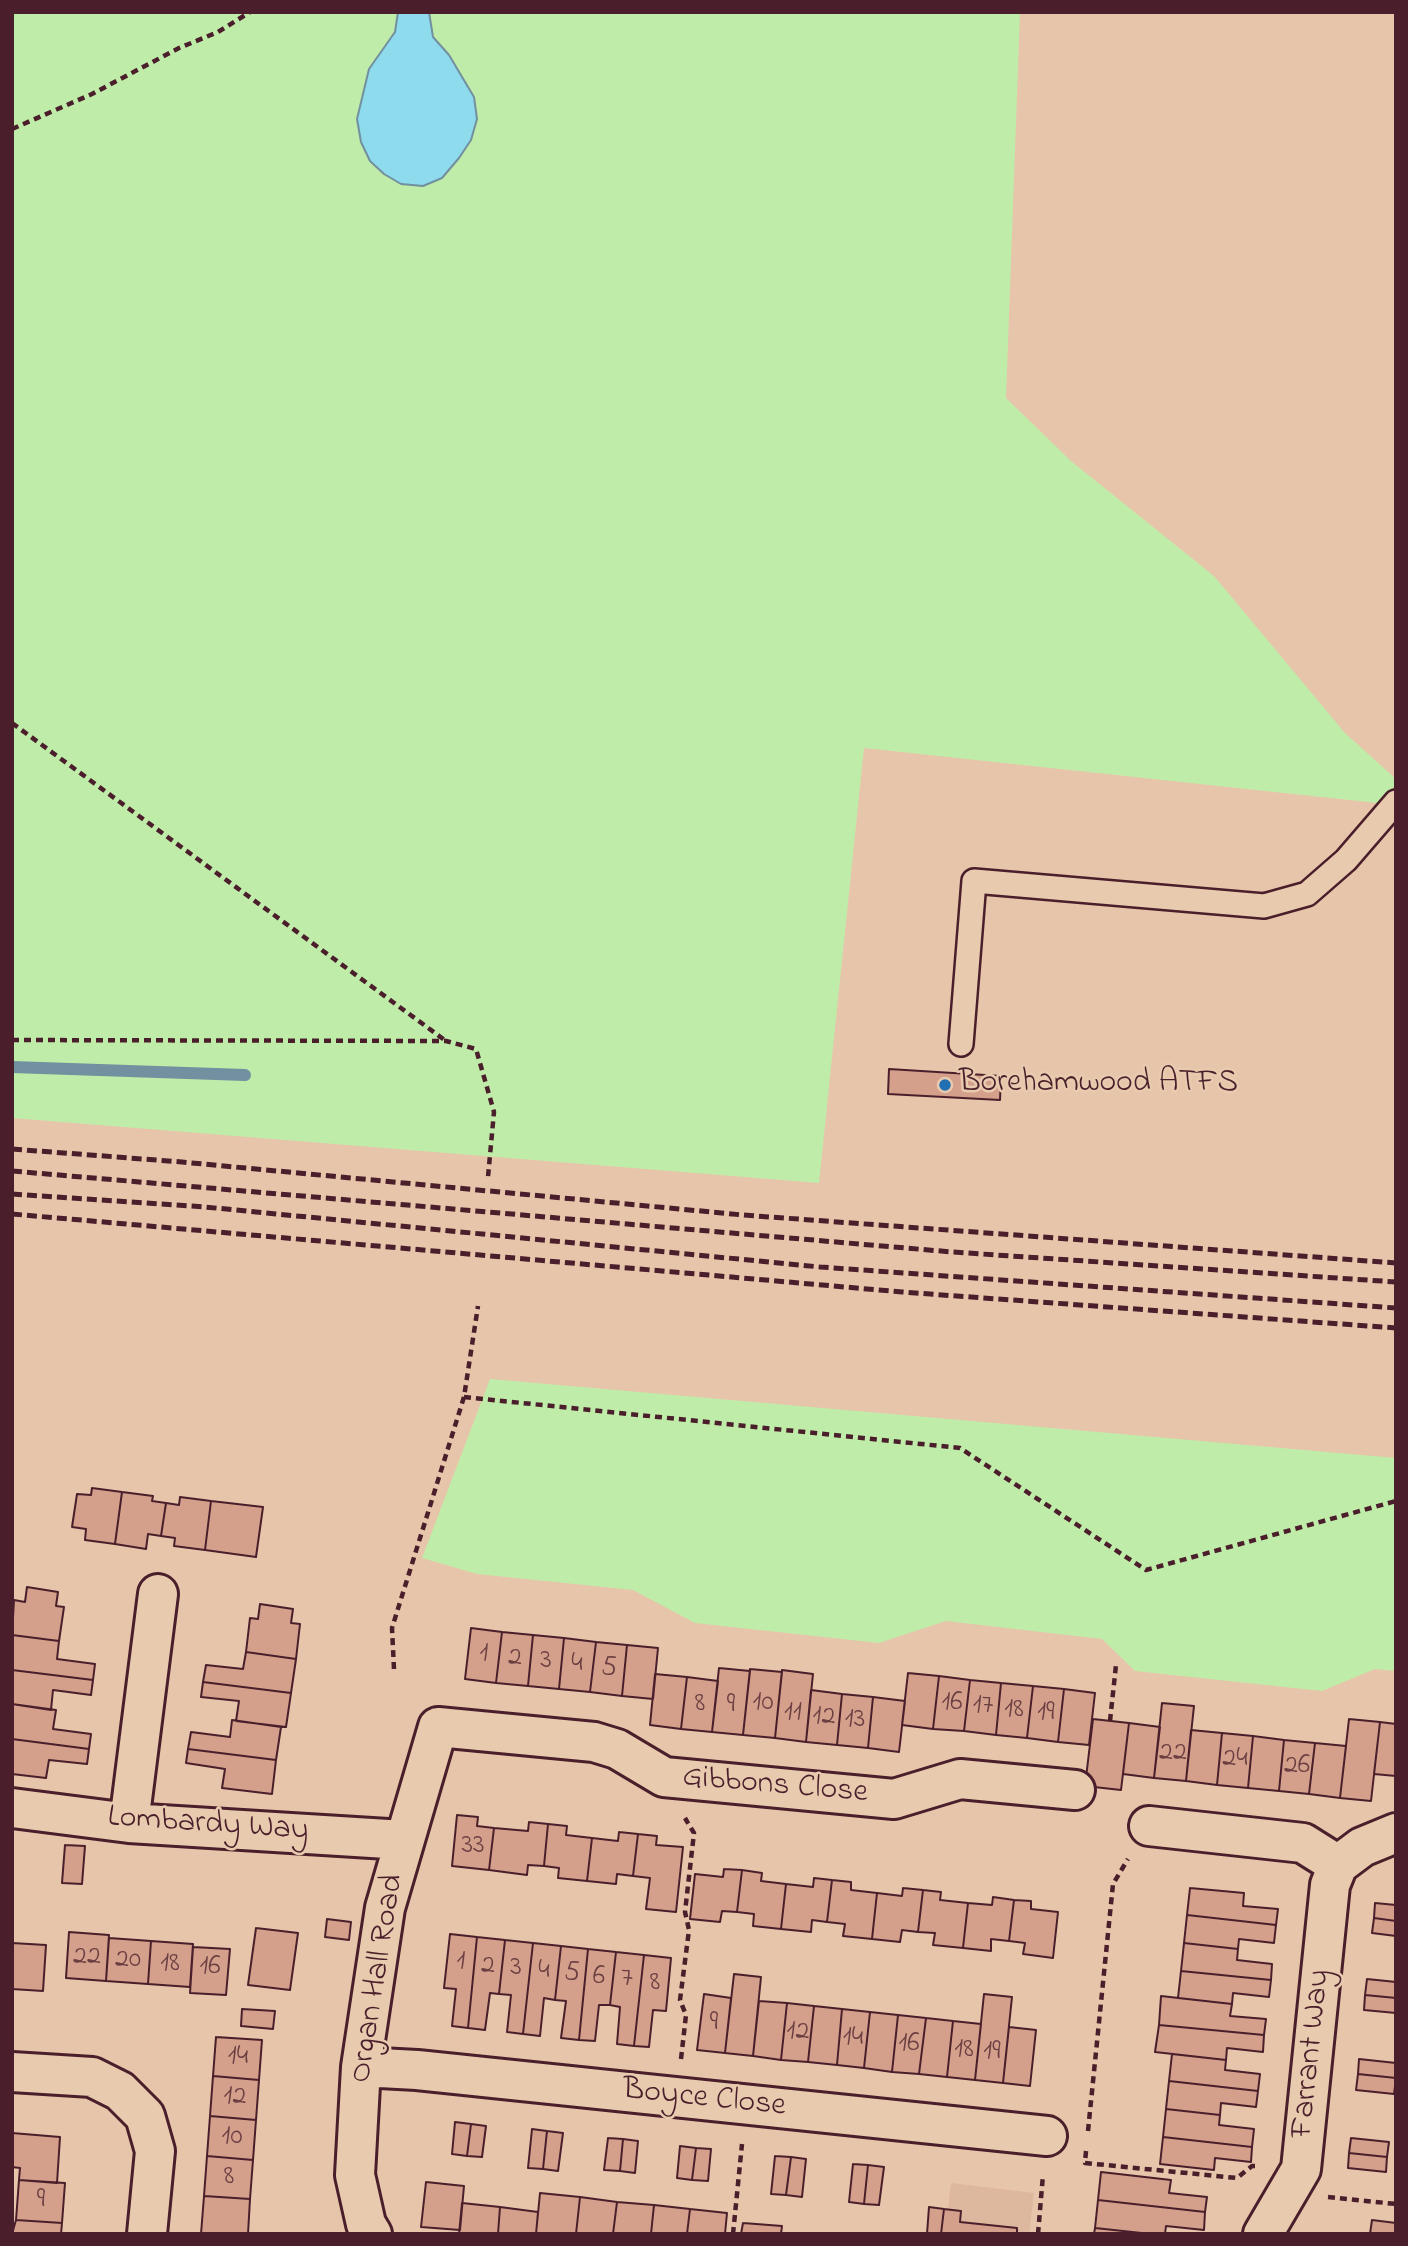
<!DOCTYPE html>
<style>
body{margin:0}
#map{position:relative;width:1408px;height:2246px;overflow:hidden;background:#e7c5aa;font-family:"Indie Flower",sans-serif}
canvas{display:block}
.frame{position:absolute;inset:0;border:14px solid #4a1f2b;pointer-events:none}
</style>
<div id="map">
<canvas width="1408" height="2246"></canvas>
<div class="frame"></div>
</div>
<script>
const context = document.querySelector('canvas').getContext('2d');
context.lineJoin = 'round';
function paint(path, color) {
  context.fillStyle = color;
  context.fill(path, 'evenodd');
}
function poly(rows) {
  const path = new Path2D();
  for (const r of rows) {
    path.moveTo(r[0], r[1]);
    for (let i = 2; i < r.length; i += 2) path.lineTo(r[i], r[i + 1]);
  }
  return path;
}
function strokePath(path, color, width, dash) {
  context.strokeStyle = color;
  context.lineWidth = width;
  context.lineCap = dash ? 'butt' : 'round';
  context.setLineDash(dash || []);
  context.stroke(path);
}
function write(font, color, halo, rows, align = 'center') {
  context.font = font + ' "Indie Flower",sans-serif';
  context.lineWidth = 5;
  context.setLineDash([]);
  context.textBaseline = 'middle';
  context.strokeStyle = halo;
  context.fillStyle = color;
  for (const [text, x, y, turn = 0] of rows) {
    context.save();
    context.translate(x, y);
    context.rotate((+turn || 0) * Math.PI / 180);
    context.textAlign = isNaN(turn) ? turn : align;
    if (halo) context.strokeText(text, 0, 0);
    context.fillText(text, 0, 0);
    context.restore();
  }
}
const built = poly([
 [951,2183,1034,2193,1029,2234,945,2234]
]);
const green = poly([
 [12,12,1020,12,1006,398,1071,461,1214,576,1345,733,1396,779,1396,805,864,748,819,1183,12,1118],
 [490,1379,1396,1458,1396,1671,1375,1669,1322,1691,1135,1671,1102,1639,946,1621,879,1643,695,1623,633,1590,477,1574,422,1558]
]);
const water = poly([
 [398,12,429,12,433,37,449,55,474,97,477,119,471,140,459,158,442,178,423,186,401,184,384,174,370,161,361,142,357,119,369,69,395,32,398,12]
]);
const stream = poly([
 [12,1067,245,1075]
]);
const building = poly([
 [889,1069,1001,1076,1000,1100,888,1094,889,1069],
 [92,1488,122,1492,115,1544,85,1540,86,1529,72,1527,77,1494,91,1495,92,1488],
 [122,1492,153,1496,152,1501,166,1503,161,1536,148,1534,146,1549,115,1544,122,1492],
 [180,1497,211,1501,205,1550,174,1546,175,1538,161,1536,166,1503,179,1505,180,1497],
 [211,1501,263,1507,256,1557,205,1550,211,1501],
 [27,1587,58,1592,56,1606,64,1607,59,1641,12,1635,14,1600,25,1602,27,1587],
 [260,1604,293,1609,291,1623,300,1624,296,1659,246,1652,250,1618,258,1619,260,1604],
 [471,1628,502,1632,496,1683,465,1679,471,1628],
 [502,1632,533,1635,528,1686,496,1683,502,1632],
 [12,1635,59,1641,57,1659,95,1664,93,1680,12,1670,12,1635],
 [533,1635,564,1638,559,1689,528,1686,533,1635],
 [564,1638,596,1642,590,1692,559,1689,564,1638],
 [596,1642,627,1645,622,1696,590,1692,596,1642],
 [627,1645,658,1648,653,1699,622,1696,627,1645],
 [246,1652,296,1659,291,1693,203,1682,206,1665,243,1669,246,1652],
 [719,1668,750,1671,743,1735,712,1732,719,1668],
 [750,1669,782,1672,775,1738,743,1735,750,1669],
 [12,1670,93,1680,91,1695,53,1690,51,1710,12,1704,12,1670],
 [782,1670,813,1674,806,1742,775,1738,782,1670],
 [908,1673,939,1676,933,1729,902,1725,908,1673],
 [655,1674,687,1677,681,1729,650,1725,655,1674],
 [939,1676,970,1680,964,1731,933,1729,939,1676],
 [687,1677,718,1681,712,1732,681,1729,687,1677],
 [970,1680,1001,1683,996,1735,964,1731,970,1680],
 [203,1682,291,1693,286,1727,236,1721,239,1701,201,1697,203,1682],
 [1001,1683,1033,1686,1027,1738,996,1735,1001,1683],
 [1033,1686,1064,1689,1058,1742,1027,1738,1033,1686],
 [1064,1689,1095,1693,1089,1745,1058,1742,1064,1689],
 [811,1690,842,1694,837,1745,806,1742,811,1690],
 [842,1694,873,1697,868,1748,837,1745,842,1694],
 [873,1697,905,1701,899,1752,868,1748,873,1697],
 [1162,1703,1194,1706,1186,1781,1154,1778,1162,1703],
 [12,1704,56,1710,53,1729,91,1734,89,1749,12,1739,12,1704],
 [1093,1719,1129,1723,1121,1790,1085,1786,1093,1719],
 [1349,1719,1380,1722,1371,1801,1340,1798,1349,1719],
 [232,1720,281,1727,276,1760,188,1749,191,1732,230,1737,232,1720],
 [1380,1722,1396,1724,1396,1776,1374,1774,1380,1722],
 [1129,1723,1160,1727,1154,1778,1123,1774,1129,1723],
 [1191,1730,1222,1733,1217,1785,1186,1781,1191,1730],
 [1222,1733,1253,1736,1248,1788,1217,1785,1222,1733],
 [1253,1736,1284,1740,1279,1791,1248,1788,1253,1736],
 [12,1739,89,1749,87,1764,49,1760,46,1778,12,1774,12,1739],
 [1284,1740,1315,1743,1309,1794,1279,1791,1284,1740],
 [1315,1743,1346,1746,1340,1798,1309,1794,1315,1743],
 [188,1749,276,1760,272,1794,222,1788,225,1769,186,1763,188,1749],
 [457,1815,478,1817,477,1826,494,1828,489,1870,452,1866,457,1815],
 [529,1822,548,1824,544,1866,528,1865,527,1875,489,1870,494,1828,528,1831,529,1822],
 [548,1824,567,1826,566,1835,592,1838,587,1881,558,1878,559,1868,544,1866,548,1824],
 [619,1832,638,1834,633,1876,617,1874,616,1884,587,1881,592,1838,618,1841,619,1832],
 [638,1834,657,1836,656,1845,683,1847,676,1912,646,1909,650,1878,633,1876,638,1834],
 [65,1845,85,1846,82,1884,62,1883,65,1845],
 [724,1869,742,1870,737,1912,722,1911,720,1922,690,1919,695,1874,723,1877,724,1869],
 [742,1870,762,1873,761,1881,786,1884,781,1929,753,1926,754,1914,737,1912,742,1870],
 [814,1878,832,1880,827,1922,812,1920,811,1932,781,1929,786,1884,813,1887,814,1878],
 [832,1880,851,1882,851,1890,877,1893,872,1939,843,1936,845,1924,827,1922,832,1880],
 [903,1888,923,1890,918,1932,902,1930,900,1942,872,1939,877,1893,902,1896,903,1888],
 [1190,1888,1244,1893,1243,1906,1278,1909,1276,1925,1187,1915,1190,1888],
 [923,1890,941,1892,940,1900,968,1903,963,1948,933,1945,935,1933,918,1932,923,1890],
 [993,1897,1014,1900,1009,1941,991,1939,991,1951,963,1948,968,1903,992,1905,993,1897],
 [1014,1900,1031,1901,1031,1909,1058,1912,1053,1958,1023,1954,1025,1943,1009,1941,1014,1900],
 [1375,1903,1396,1905,1396,1921,1374,1918,1375,1903],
 [1187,1915,1276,1925,1274,1943,1239,1939,1238,1949,1184,1943,1187,1915],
 [1374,1918,1396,1921,1396,1936,1372,1933,1374,1918],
 [327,1919,351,1922,349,1940,325,1937,327,1919],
 [256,1928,298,1933,290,1990,248,1985,256,1928],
 [69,1932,109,1935,106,1981,66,1978,69,1932],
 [450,1934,477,1937,468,2028,452,2026,456,1989,444,1988,450,1934],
 [477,1937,505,1940,499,1994,490,1993,485,2030,468,2028,477,1937],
 [109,1938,151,1941,148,1984,106,1981,109,1938],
 [505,1940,533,1943,523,2034,507,2032,511,1995,499,1994,505,1940],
 [151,1941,193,1944,190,1987,148,1984,151,1941],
 [12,1943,46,1945,43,1991,12,1989,12,1943],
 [533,1943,561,1946,555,2000,544,1998,540,2036,523,2034,533,1943],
 [1184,1943,1238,1949,1237,1960,1272,1964,1271,1980,1181,1971,1184,1943],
 [561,1946,588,1949,579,2040,561,2038,566,2001,555,2000,561,1946],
 [193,1947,230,1949,226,1995,190,1993,193,1947],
 [588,1949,616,1952,610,2005,599,2005,595,2041,579,2040,588,1949],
 [616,1952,644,1955,634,2046,617,2044,620,2007,610,2005,616,1952],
 [644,1955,671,1958,666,2011,653,2010,649,2047,634,2046,644,1955],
 [1181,1971,1271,1980,1269,1997,1233,1993,1232,2004,1178,1998,1181,1971],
 [734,1974,761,1977,753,2056,725,2053,734,1974],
 [1367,1979,1396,1982,1396,1998,1365,1995,1367,1979],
 [704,1994,731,1998,725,2053,697,2050,704,1994],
 [984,1994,1012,1997,1003,2083,975,2080,984,1994],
 [1365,1995,1396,1998,1396,2013,1364,2010,1365,1995],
 [1161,1996,1232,2004,1230,2016,1266,2019,1264,2035,1159,2025,1161,1996],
 [759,2001,787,2003,781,2060,753,2056,759,2001],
 [787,2003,814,2006,808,2062,781,2060,787,2003],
 [814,2006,842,2009,837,2065,808,2062,814,2006],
 [242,2009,275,2011,273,2029,241,2026,242,2009],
 [842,2009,870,2012,864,2068,837,2065,842,2009],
 [870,2012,898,2015,892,2072,864,2068,870,2012],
 [898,2015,926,2018,919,2074,892,2072,898,2015],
 [926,2018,953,2021,947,2077,919,2074,926,2018],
 [953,2021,981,2024,975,2080,947,2077,953,2021],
 [1159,2025,1264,2035,1263,2052,1227,2048,1226,2060,1155,2052,1159,2025],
 [1009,2027,1036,2030,1030,2086,1003,2083,1009,2027],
 [216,2037,262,2040,259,2080,213,2076,216,2037],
 [1172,2054,1226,2060,1225,2070,1260,2074,1258,2091,1169,2081,1172,2054],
 [1359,2059,1396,2063,1396,2078,1358,2074,1359,2059],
 [1358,2074,1396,2078,1394,2094,1356,2090,1358,2074],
 [213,2076,259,2080,256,2120,210,2116,213,2076],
 [1169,2081,1258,2091,1256,2107,1221,2103,1220,2115,1166,2109,1169,2081],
 [1166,2109,1220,2115,1219,2125,1254,2129,1252,2147,1163,2137,1166,2109],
 [210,2116,256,2120,253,2160,207,2156,210,2116],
 [455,2122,471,2124,467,2156,452,2154,455,2122],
 [471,2124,486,2126,482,2157,467,2156,471,2124],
 [532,2129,547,2131,543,2169,528,2168,532,2129],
 [547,2131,563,2133,558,2171,543,2169,547,2131],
 [12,2133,60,2137,57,2183,19,2180,20,2168,12,2167,12,2133],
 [1163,2137,1252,2147,1251,2162,1215,2158,1214,2170,1160,2164,1163,2137],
 [608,2138,623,2139,620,2171,604,2170,608,2138],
 [1351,2138,1389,2142,1387,2157,1349,2153,1351,2138],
 [623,2139,638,2141,635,2173,620,2171,623,2139],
 [680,2146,696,2148,692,2180,677,2178,680,2146],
 [696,2148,711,2149,708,2181,692,2180,696,2148],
 [1349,2153,1387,2157,1386,2172,1348,2168,1349,2153],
 [207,2156,253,2160,250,2199,204,2196,207,2156],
 [775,2156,791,2157,786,2195,771,2194,775,2156],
 [791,2157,806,2159,802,2197,786,2195,791,2157],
 [853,2164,868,2165,864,2204,849,2202,853,2164],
 [868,2165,884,2167,879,2205,864,2204,868,2165],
 [1101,2172,1171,2180,1169,2193,1207,2197,1205,2212,1098,2200,1101,2172],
 [19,2180,65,2183,62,2223,16,2220,19,2180],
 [426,2182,464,2186,460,2230,421,2227,426,2182],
 [540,2193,580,2197,576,2234,536,2234,540,2193],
 [204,2196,250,2199,248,2234,201,2234,204,2196],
 [580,2197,617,2202,613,2234,576,2234,580,2197],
 [1098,2200,1205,2212,1204,2230,1166,2226,1165,2234,1151,2234,1095,2228,1098,2200],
 [617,2202,654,2205,651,2234,613,2234,617,2202],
 [462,2203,500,2207,498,2234,459,2234,462,2203],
 [654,2205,690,2209,687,2234,651,2234,654,2205],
 [500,2207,538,2212,536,2234,498,2234,500,2207],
 [929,2207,944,2209,941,2234,927,2234,929,2207],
 [690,2209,727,2213,725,2234,687,2234,690,2209],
 [944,2209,961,2211,960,2222,1017,2228,1017,2234,941,2234,944,2209],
 [16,2220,62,2223,61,2234,12,2234,16,2220],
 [1372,2220,1396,2223,1396,2234,1370,2234,1372,2220],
 [743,2223,782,2226,781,2234,741,2234,743,2223],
 [1095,2228,1151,2234,1094,2234,1095,2228]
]);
const path = poly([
 [12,129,92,94,179,48,218,32,250,12],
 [12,723,446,1041],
 [12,1040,446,1041,476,1049,494,1112,488,1177],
 [464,1397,960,1448,1146,1570,1396,1501],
 [394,1669,392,1628,464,1397,478,1306],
 [1110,1721,1116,1665],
 [681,2059,686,2015,680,2000,689,1930,685,1912,694,1833,685,1818],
 [1088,2131,1113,1884,1128,1859],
 [1086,2151,1085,2163,1237,2178,1252,2166,1259,2166],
 [1328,2197,1396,2204],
 [733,2234,742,2144],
 [1038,2234,1043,2175]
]);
const lane = poly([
 [961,1044,974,881,1264,906,1307,894,1346,860,1396,802]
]);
const street = poly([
 [12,1808,129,1823,404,1840],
 [129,1823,158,1594],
 [1149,1826,1303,1843,1338,1865],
 [361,2067,417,2070,1047,2136],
 [12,2072,92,2077,120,2091,145,2116,155,2151,147,2234],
 [372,2234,366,2224,355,2175,361,2067,385,1908,438,1727,594,1742,617,1749,664,1777,894,1799,960,1779,1075,1790],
 [1263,2234,1301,2169,1330,1885,1338,1865,1362,1847,1396,1833]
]);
const rail = poly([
 [12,1149,182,1162,743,1215,1396,1263],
 [12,1171,952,1252,1396,1282],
 [12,1194,205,1207,820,1267,1396,1308],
 [12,1214,902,1292,1396,1328]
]);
const markers = [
 [945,1085,7,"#1f6fb2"]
];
const numberNames = [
 ["1",484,1655],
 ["2",515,1659],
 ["3",546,1662],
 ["4",577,1665],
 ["5",609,1669],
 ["10",763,1704],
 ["16",952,1704],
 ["8",700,1705],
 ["9",731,1706],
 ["17",983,1707],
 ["18",1014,1711],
 ["11",793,1714],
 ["19",1046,1714],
 ["12",824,1718],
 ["13",855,1721],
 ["22",1173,1754],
 ["24",1235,1760],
 ["26",1297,1767],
 ["33",473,1847],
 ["22",87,1958],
 ["20",128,1961],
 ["1",461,1963],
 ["18",170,1965],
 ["2",488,1967],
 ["16",210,1968],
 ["3",516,1969],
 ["4",544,1972],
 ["5",572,1974],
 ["6",599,1978],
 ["7",627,1980],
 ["8",655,1984],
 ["9",714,2024],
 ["12",798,2033],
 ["14",853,2039],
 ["16",909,2045],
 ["18",964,2051],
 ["19",992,2053],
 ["14",238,2058],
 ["12",235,2098],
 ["10",232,2138],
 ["8",229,2178],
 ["9",41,2201]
];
const poiNames = [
 ["Borehamwood ATFS",959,1085]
];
const streetNames = [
 ["Gibbons Close",775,1787,5],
 ["Lombardy Way",208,1826,4],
 ["Organ Hall Road",379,1979,-81],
 ["Farrant Way",1313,2054,-84],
 ["Boyce Close",704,2100,6]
];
paint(built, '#deb79f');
paint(green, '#c0eca9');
paint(water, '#8ddbec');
strokePath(water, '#72909f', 2);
strokePath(stream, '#72909f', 12);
paint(building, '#d4a08b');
strokePath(building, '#4a1f2b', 2);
strokePath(lane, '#4a1f2b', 28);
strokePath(street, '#4a1f2b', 44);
strokePath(path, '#4a1f2b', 4.5, [7, 5]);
strokePath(lane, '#e8cbaf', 23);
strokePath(street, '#e8cbaf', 38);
strokePath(rail, '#4a1f2b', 5, [10, 5]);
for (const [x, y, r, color] of markers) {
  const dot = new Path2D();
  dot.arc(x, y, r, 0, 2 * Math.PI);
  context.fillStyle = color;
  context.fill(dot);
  strokePath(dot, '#e8cbaf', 2.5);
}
write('28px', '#6c3f43', null, numberNames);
write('32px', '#4a1f2b', '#e8cbaf', poiNames, 'left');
write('32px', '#4a1f2b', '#e8cbaf', streetNames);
</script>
